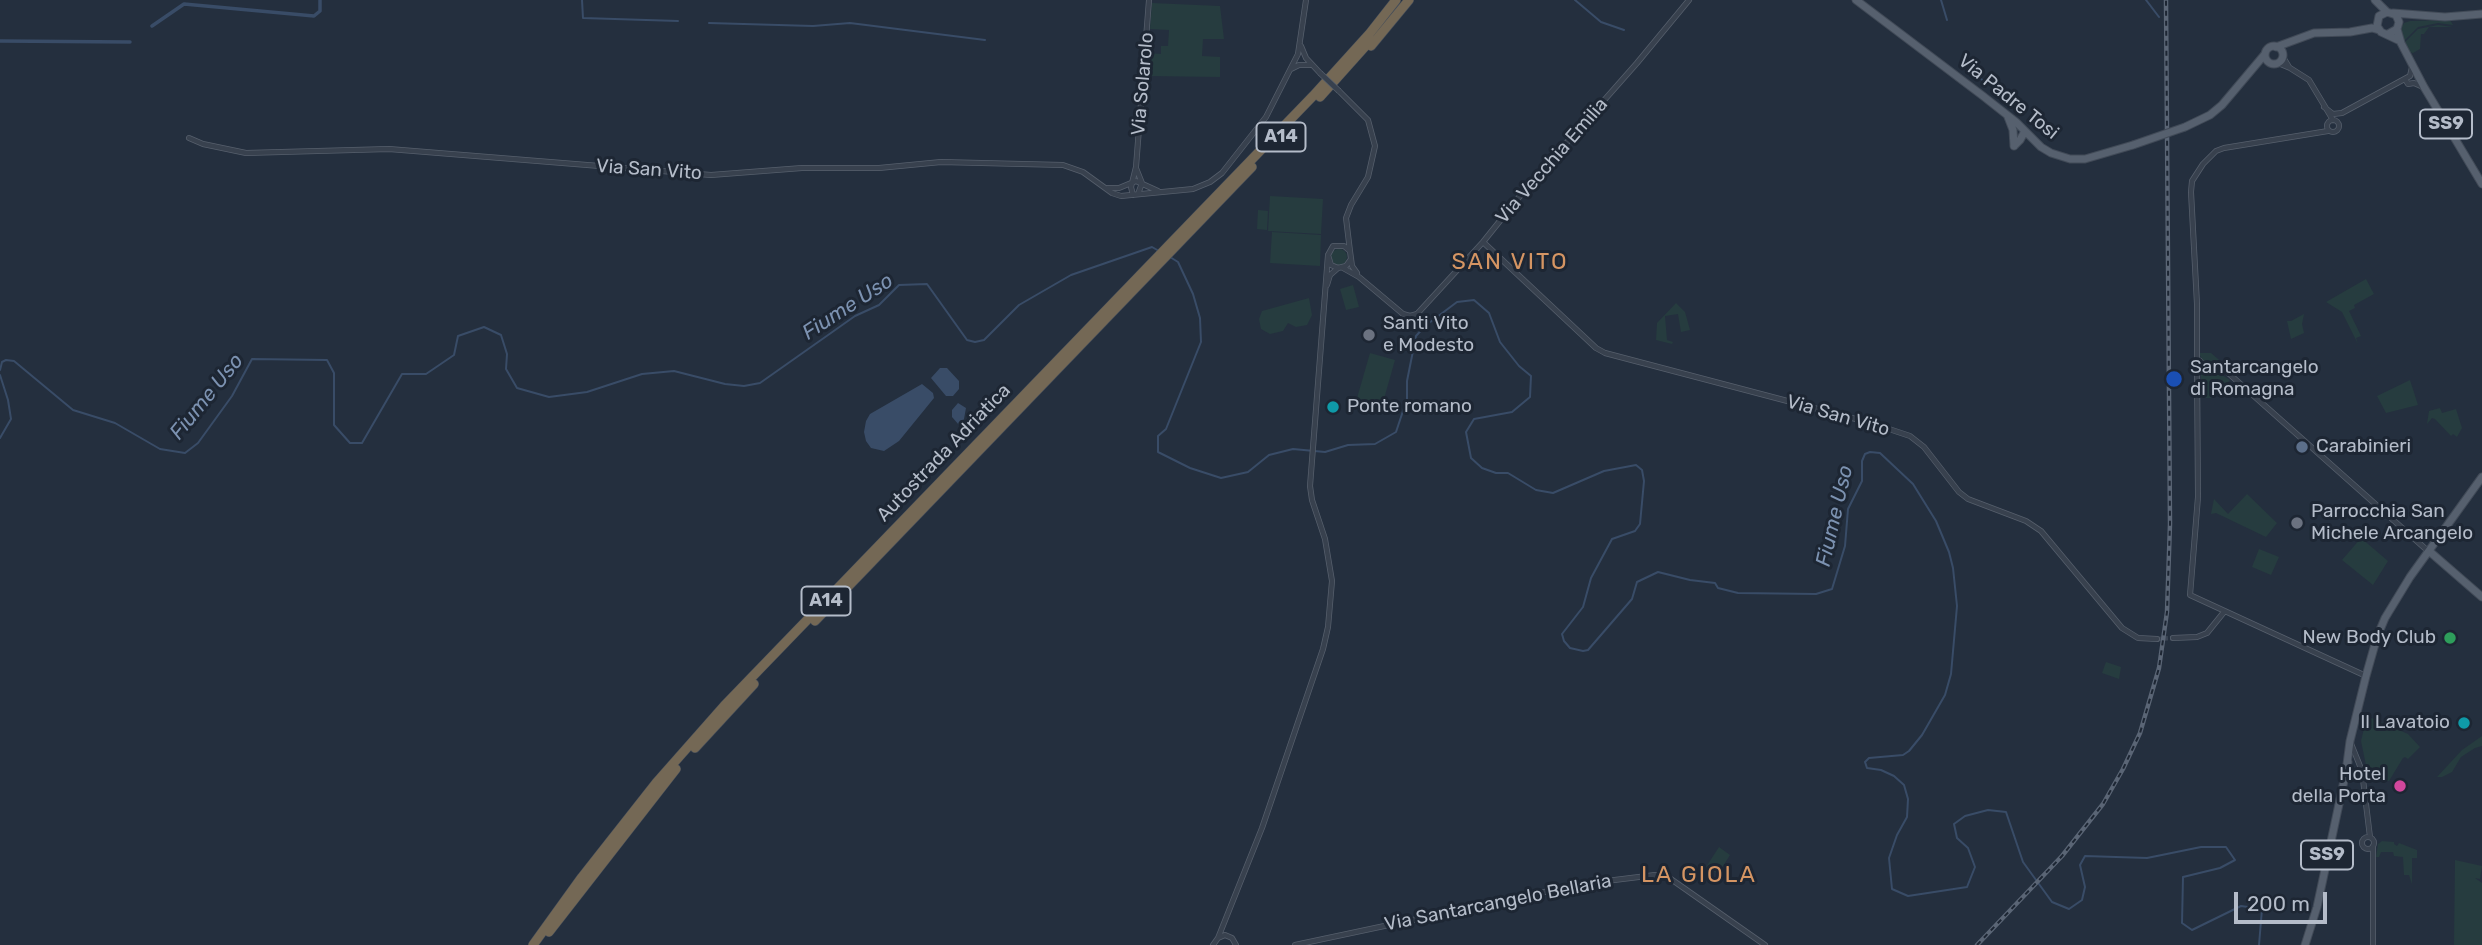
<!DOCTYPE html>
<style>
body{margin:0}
#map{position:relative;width:2482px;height:945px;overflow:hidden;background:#242f3e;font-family:Rubik,sans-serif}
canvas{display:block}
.scale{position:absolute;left:2234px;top:892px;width:93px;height:32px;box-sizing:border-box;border:4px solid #b4bcc9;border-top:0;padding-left:9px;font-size:21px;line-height:24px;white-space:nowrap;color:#b4bcc9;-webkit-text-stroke:5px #1d2633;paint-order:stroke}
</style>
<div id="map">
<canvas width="2482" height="945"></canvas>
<div class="scale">200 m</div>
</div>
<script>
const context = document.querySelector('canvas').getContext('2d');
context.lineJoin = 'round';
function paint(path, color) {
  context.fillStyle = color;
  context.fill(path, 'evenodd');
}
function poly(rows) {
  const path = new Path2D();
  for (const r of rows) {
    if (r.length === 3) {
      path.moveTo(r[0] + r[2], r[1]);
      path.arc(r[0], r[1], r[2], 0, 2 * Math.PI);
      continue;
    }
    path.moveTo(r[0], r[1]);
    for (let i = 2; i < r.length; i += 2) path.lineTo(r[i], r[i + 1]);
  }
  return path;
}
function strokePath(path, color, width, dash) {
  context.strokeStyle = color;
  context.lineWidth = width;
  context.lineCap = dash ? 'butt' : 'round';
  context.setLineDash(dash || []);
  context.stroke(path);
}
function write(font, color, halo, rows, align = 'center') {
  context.font = font + ' Rubik,sans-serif';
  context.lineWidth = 6;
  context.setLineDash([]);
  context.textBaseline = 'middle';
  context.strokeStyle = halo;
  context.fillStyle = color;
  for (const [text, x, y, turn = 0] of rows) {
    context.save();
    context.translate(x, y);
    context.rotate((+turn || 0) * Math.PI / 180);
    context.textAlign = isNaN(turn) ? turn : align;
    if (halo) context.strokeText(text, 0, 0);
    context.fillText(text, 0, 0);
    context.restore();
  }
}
const green = poly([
 [1152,3,1220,6,1224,39,1203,39,1202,56,1220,57,1220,77,1146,76,1148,53,1161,54,1161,46,1168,46,1169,30,1150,29],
 [2450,20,2453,25,2438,23,2418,27,2403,42,2399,31,2404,23,2410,21],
 [2438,25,2453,27,2429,27,2424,34,2421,34,2420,49,2413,53,2409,52,2404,43,2418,29],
 [1270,196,1323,199,1321,234,1268,231],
 [1258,210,1268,211,1267,230,1257,229],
 [1272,232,1321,235,1320,266,1270,263],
 [1339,257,8],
 [2366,279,2374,294,2354,305,2355,308,2349,311,2361,336,2356,338,2358,344,2342,312,2326,302],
 [1353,285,1359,307,1346,310,1340,289],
 [1309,298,1312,315,1307,325,1296,327,1288,323,1283,331,1270,334,1261,329,1259,319,1262,311],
 [1676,303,1685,312,1690,330,1681,332,1678,314,1665,316,1667,340,1673,342,1672,344,1656,340,1657,323],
 [2304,314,2302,324,2304,333,2291,339,2287,321,2291,321],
 [1370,353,1395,360,1382,406,1357,398],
 [2199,353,2211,353,2231,370,2230,372,2221,365,2203,362],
 [2203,371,2216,371,2230,380,2213,398,2201,398,2201,375],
 [2410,380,2418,405,2386,413,2377,396],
 [2440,408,2442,413,2456,409,2462,428,2457,437,2453,434,2451,436,2435,419,2432,418,2427,424,2429,411],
 [2247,494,2277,523,2266,537,2216,513,2211,514,2214,499,2228,514],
 [2361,538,2388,561,2373,585,2342,560],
 [2259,549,2279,557,2271,575,2252,567],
 [2106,662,2121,667,2119,679,2102,673],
 [2367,716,2408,734,2420,747,2408,759,2405,757,2403,758,2389,781,2369,780,2361,741],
 [2482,736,2482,746,2475,748,2461,757,2452,772,2442,777,2437,777,2462,750],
 [2382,841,2394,842,2394,844,2397,846,2399,843,2417,850,2417,858,2412,858,2412,884,2409,875,2404,875,2403,857,2394,856,2393,852,2381,852,2379,857,2376,857,2378,844],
 [1719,847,1730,855,1718,874,1706,867],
 [2455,860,2482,866,2480,879,2475,878,2482,883,2482,945,2454,945]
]);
const water = poly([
 [940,368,947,368,959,381,959,389,953,396,946,396,931,378],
 [922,384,933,393,934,398,899,441,884,451,871,448,866,441,864,432,866,421,870,414],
 [958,403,966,408,964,419,959,425,952,417,952,410]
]);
const stream = poly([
 [582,0,583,18,678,21],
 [1575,0,1601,22,1624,30],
 [1941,0,1947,20],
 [2146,0,2159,17],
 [709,23,813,26,850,23,985,40],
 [1963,63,1971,72,2017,104,2022,114],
 [1170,257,1178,262,1193,294,1200,318,1201,342,1166,429,1158,436,1158,452,1190,468,1221,478,1248,472,1269,455,1293,449,1325,452,1348,445,1375,444,1396,432,1407,399,1407,381,1416,336,1425,326,1457,302,1474,300,1489,313,1500,342,1519,366,1531,376,1530,397,1512,412,1474,419,1466,432,1471,458,1482,468,1496,473,1508,473,1536,490,1553,493,1604,471,1636,465,1642,470,1644,481,1640,524,1635,531,1612,539,1591,578,1583,607,1562,634,1564,641,1570,648,1583,651,1588,650,1632,599,1637,582,1658,572,1690,580,1715,583,1718,588,1738,593,1816,594,1832,589,1845,546,1848,509,1862,481,1862,461,1865,454,1870,452,1880,453,1913,484,1936,521,1949,552,1953,568,1957,606,1951,674,1945,695,1922,735,1909,751,1903,755,1869,758,1865,762,1867,768,1881,770,1894,776,1904,785,1908,799,1907,817,1897,835,1889,858,1892,889,1908,896,1967,887,1975,867,1968,848,1957,838,1954,824,1965,816,1988,810,2006,812,2023,862,2052,902,2069,909,2082,900,2085,887,2080,865,2085,856,2147,858,2201,847,2226,847,2235,860,2220,868,2183,877,2182,923,2192,930,2241,906,2262,909,2259,945],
 [0,370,2,362,6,360,14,361,73,410,115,423,160,449,185,453,198,443,232,396,252,359,327,360,334,373,334,425,350,443,362,443,402,374,426,374,454,355,458,336,484,327,501,335,507,354,506,369,517,388,549,397,587,392,642,374,674,371,725,384,744,386,760,383,855,316,879,305,899,285,927,284,967,340,975,342,984,340,1019,305,1071,275,1152,247,1159,251],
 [0,375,8,400,11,419,0,438]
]);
const canal = poly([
 [152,26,184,4,314,16,320,11,320,0],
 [0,41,130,42]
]);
const minorTunnel = poly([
 [2157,639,2173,638]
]);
const minor = poly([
 [1301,46,1306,58,1320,73],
 [2283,57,2289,67],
 [2278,63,2290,68,2309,80,2333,120],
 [1291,69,1299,65,1310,65],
 [2405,79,2408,84,2414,83,2423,87],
 [1339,91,1368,120,1375,146,1368,177,1351,205,1346,218,1350,251],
 [2324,107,2333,114,2342,113,2410,76,2412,67],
 [2333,126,6],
 [189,138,203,144,246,153,389,149,711,175,802,168,879,168,941,162,1063,165,1083,172,1112,193,1121,196,1193,189,1210,182,1222,173,1266,117,1298,54,1306,0],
 [1136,168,1142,183,1138,194],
 [1108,188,1119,188,1136,181,1158,191],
 [1133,195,1131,187,1136,167,1149,0],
 [1483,242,1596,348,1605,353,1871,423,1910,436,1924,447,1959,492,1968,499,2026,521,2041,531,2122,628,2138,638,2157,639],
 [1351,259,1346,266,1338,268,1331,265,1328,255,1333,246,1344,246,1350,251,1352,266,1357,273],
 [1343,268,1359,277,1403,314,1410,316,1417,314,1483,242,1524,191,1637,63,1689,0],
 [1327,285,1330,275,1338,268],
 [2200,361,2202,364,2199,368,2196,365,2200,361],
 [2197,363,2197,304,2191,192,2192,181,2203,164,2216,151,2224,148,2328,131],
 [2202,363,2227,372,2428,551],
 [2197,366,2198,497,2190,595,2366,676],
 [2173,638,2197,637,2207,633,2224,612],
 [2350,741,2362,771,2370,837],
 [2368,843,6],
 [1218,938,1262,828,1323,649,1328,627,1332,581,1325,539,1312,500,1310,486,1328,255],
 [1213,945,1218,938,1225,935,1232,938,1236,945],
 [1295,945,1582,884,1655,875,1668,877,1678,884,1765,945],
 [2373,945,2373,846]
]);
const major = poly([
 [1856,0,1983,96,2016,122,2041,147,2051,153,2070,159,2085,159,2133,145],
 [2375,0,2387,12],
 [2393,13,2445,17,2482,14],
 [2397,29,2401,43,2424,87,2482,184],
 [2388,34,2397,29,2399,22,2396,15,2387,12,2379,16,2377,26,2381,32,2398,40],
 [2274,55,9],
 [2276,47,2314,33,2350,32,2372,28,2379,30],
 [2008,117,2013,130,2014,146],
 [2185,127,2210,115,2222,105,2265,54],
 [2014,146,2020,140,2025,131],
 [2429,551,2482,597],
 [2347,764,2350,741,2366,676,2377,637,2385,618,2410,577,2482,477],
 [2305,945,2317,907,2348,762]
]);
const highway = poly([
 [1371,46,1409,0],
 [1320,97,1371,40],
 [815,621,1252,167],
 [695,748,754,684],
 [549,932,676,769],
 [533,945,582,877,656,783,724,706,1313,96,1370,33,1396,0]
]);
const rail = poly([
 [1977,945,2062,856,2103,804,2123,769,2140,733,2159,668,2167,612,2170,524,2166,0]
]);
const minorBridge = poly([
 [1320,73,1339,91]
]);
const majorBridge = poly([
 [2133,145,2185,127]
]);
const markers = [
 [1369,335,7,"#6b7280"],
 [2174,379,9,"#1a4fb4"],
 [1333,407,7,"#0f9aa8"],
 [2302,447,7,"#5c6f8a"],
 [2297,523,7,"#6b7280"],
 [2450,638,7,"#2e9e5b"],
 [2464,723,7,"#0f9aa8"],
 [2400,786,7,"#d1479c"]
];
const shields = [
 [2446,124,52],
 [1281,137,49],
 [826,601,49],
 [2327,855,52]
];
const shieldNames = [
 ["SS9",2446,124],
 ["A14",1281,137],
 ["A14",826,601],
 ["SS9",2327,855]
];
const streetNames = [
 ["Via Solarolo",1143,84,-85],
 ["Via Padre Tosi",2008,97,39],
 ["Via Vecchia Emilia",1552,161,-49],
 ["Via San Vito",649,170,4],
 ["Via San Vito",1838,416,16],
 ["Autostrada Adriatica",944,453,-46],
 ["Via Santarcangelo Bellaria",1498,903,-11]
];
const poiNames = [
 ["Santi Vito",1383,324],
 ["e Modesto",1383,346],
 ["Santarcangelo",2190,368],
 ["di Romagna",2190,390],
 ["Ponte romano",1347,407],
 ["Carabinieri",2316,447],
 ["Parrocchia San",2311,512],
 ["Michele Arcangelo",2311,534],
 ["New Body Club",2436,638,"right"],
 ["Il Lavatoio",2450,723,"right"],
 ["Hotel",2386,775,"right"],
 ["della Porta",2386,797,"right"]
];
const waterNames = [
 ["Fiume Uso",848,307,-33],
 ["Fiume Uso",207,397,-51],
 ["Fiume Uso",1835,516,-77]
];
const quarterNames = [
 ["SAN VITO",1510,262],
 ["LA GIOLA",1699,875]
];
paint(green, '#263c3f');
paint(water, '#394c67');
strokePath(stream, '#394c67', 2);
strokePath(canal, '#394c67', 3.5);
strokePath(minorTunnel, '#3a4453', 4.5, [4.5, 2]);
strokePath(minor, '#565f6c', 6);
strokePath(major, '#414a57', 9);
strokePath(highway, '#434c59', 10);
strokePath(minor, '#38414e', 4.5);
strokePath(major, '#56606e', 7);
strokePath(highway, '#746855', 9);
strokePath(rail, '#5a6575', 4.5);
strokePath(rail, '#1d2633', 2, [5]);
strokePath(minorBridge, '#565f6c', 6, []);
strokePath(majorBridge, '#414a57', 9, []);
strokePath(minorBridge, '#38414e', 4.5);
strokePath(majorBridge, '#56606e', 7);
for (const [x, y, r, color] of markers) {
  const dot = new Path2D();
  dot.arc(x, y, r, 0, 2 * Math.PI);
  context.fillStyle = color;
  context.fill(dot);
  strokePath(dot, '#1d2633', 2.5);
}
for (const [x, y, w] of shields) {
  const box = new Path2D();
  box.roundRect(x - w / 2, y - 14.5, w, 29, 5);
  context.fillStyle = '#1d2633';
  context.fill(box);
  strokePath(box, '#b4bcc9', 2);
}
write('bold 18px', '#b4bcc9', null, shieldNames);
write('19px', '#b4bcc9', '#1d2633', streetNames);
write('19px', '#b4bcc9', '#1d2633', poiNames, 'left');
write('italic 21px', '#7c92b1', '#1d2633', waterNames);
context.letterSpacing = '2px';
write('23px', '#d59563', '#1d2633', quarterNames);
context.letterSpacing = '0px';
</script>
